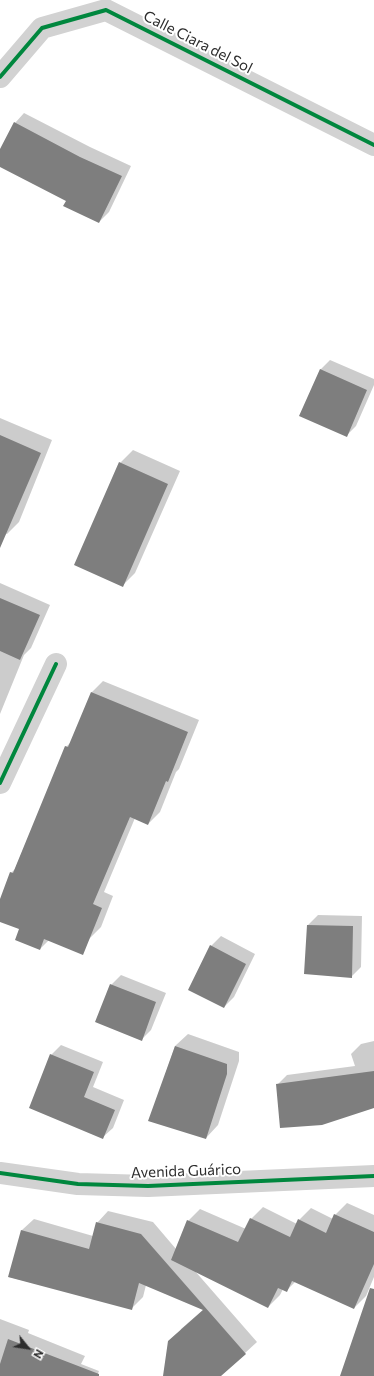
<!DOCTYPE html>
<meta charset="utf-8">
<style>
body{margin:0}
#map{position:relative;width:374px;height:1376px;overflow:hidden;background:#fff;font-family:Commissioner,sans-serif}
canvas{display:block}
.north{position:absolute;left:8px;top:1328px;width:40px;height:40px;-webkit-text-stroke:3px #fff;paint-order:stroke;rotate:120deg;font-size:11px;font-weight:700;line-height:16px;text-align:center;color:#2d2d2d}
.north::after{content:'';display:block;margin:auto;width:14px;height:18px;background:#2d2d2d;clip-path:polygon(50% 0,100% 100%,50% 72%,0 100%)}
</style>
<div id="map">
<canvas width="374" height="1376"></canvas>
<div class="north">N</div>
</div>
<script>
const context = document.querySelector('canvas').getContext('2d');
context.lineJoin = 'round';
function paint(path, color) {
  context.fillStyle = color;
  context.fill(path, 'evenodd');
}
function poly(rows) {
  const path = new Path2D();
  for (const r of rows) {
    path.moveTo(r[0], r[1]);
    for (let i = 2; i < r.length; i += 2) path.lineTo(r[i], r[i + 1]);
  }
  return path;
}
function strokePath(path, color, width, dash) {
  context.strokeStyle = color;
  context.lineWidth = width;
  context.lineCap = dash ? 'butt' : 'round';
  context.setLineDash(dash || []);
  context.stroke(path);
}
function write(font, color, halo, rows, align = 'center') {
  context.font = font + ' Commissioner,sans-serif';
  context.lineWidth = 4;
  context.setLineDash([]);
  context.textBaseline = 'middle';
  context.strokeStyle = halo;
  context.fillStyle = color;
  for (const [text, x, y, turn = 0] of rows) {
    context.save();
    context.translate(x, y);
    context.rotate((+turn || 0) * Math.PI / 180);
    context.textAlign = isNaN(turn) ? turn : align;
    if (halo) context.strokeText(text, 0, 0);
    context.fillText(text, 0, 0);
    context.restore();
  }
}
const shadow = poly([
 [24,113,90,147,131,166,109,212,99,222,67,200,0,165,0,151,15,123],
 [330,360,374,379,374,385,356,426,346,436,320,370],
 [0,418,52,440,19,522,7,534,0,531],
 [133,450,180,471,135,573,123,585,120,463],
 [0,583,50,605,31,648,24,655,0,714],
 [103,681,199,720,179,769,176,772,160,812,148,824,135,818,104,892,113,896,101,927,89,939,49,940,40,949,21,929,0,921,0,902,11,873,15,869,66,747,71,742,92,692],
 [318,915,362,916,361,967,351,977,308,925],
 [221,936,255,954,234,997,224,1007,211,946],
 [121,975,166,993,151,1030,141,1040,111,985],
 [188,1034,239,1052,239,1061,218,1125,206,1138,150,1120,175,1046],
 [374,1041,374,1107,277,1085,287,1075,355,1066,351,1054,361,1044],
 [61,1045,103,1062,93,1087,124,1100,113,1128,103,1137,51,1055],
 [347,1203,374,1215,374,1277,366,1296,354,1308,296,1281,286,1291,283,1289,280,1295,268,1307,195,1271,257,1342,220,1376,164,1376,181,1329,204,1309,146,1285,143,1297,132,1308,9,1277,22,1230,34,1219,93,1236,97,1223,108,1211,153,1222,176,1249,188,1221,200,1209,246,1229,251,1219,263,1207,297,1224,299,1220,311,1208,333,1219,335,1215],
 [0,1319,29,1330,28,1333,85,1356,81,1364,99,1371,97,1376,0,1376]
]);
const building = poly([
 [14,122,80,157,122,176,99,223,63,206,66,201,0,167,0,149],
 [320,369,367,390,347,437,299,416],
 [0,435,41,453,0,548],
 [119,462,168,484,123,587,74,565],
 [0,598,40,615,20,660,0,651],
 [91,692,188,732,168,782,166,781,148,825,130,817,93,904,102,908,83,955,44,939,40,950,15,940,19,929,0,922,0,899,10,872,13,873,65,746,68,747],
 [307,925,353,926,352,978,304,974],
 [210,945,246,964,224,1008,188,990],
 [110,984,156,1002,142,1041,95,1022],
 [175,1046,227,1064,227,1074,206,1139,148,1121],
 [50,1054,94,1072,84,1097,115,1110,103,1139,29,1108],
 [374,1071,374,1108,322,1125,280,1128,276,1084],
 [334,1214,374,1232,374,1264,354,1309,292,1281,287,1292,278,1288,268,1308,171,1260,187,1220,238,1242,250,1218,290,1237,298,1219,326,1233],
 [96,1222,141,1234,246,1354,221,1376,163,1376,168,1341,203,1310,139,1283,132,1310,8,1277,21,1230,89,1249],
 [370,1288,374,1289,374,1376,340,1376],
 [8,1339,99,1374,99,1376,0,1376,0,1364]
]);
const minor = poly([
 [0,77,42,28,106,10,374,145],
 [0,783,56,664],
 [0,1173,78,1184,148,1186,374,1176]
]);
const cycleway = poly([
 [0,77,42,28,106,10,374,145],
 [0,783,56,664],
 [0,1173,78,1184,148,1186,374,1176]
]);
const streetNames = [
 ["Calle Ciara del Sol",198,42,27],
 ["Avenida Guárico",186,1171,-2]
];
paint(shadow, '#0003');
paint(building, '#7e7e7e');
strokePath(minor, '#d2d2d2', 22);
strokePath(cycleway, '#00873e', 4);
write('15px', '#2d2d2d', '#fff', streetNames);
</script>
